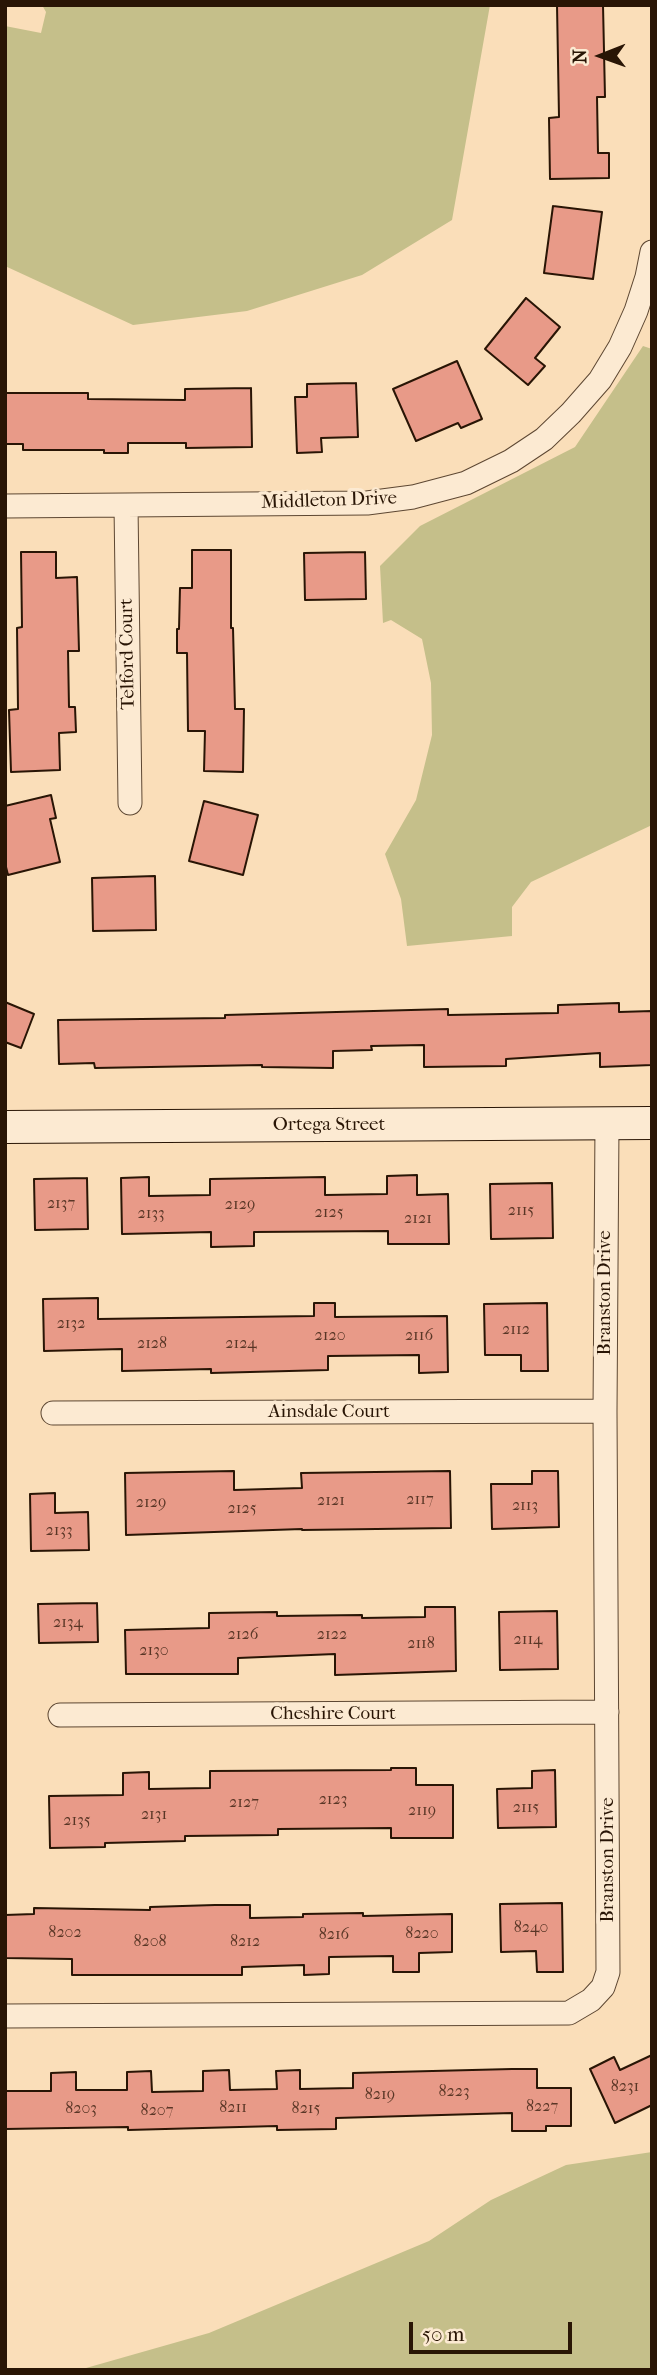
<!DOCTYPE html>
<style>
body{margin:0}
#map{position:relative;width:657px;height:2375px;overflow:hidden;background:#fadeb9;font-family:"IM FELL French Canon",serif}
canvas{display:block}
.frame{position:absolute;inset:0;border:7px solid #291505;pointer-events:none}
.north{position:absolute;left:566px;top:21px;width:70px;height:70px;-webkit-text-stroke:5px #fcead2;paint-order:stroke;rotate:269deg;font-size:19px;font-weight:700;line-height:28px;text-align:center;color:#291505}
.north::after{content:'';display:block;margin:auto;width:24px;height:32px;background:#291505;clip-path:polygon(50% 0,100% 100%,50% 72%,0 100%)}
.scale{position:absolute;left:409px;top:2322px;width:163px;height:32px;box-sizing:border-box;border:4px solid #291505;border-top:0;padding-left:9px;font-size:21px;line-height:24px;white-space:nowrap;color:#291505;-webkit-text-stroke:5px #fcead2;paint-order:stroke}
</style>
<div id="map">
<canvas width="657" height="2375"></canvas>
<div class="frame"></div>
<div class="north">N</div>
<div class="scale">50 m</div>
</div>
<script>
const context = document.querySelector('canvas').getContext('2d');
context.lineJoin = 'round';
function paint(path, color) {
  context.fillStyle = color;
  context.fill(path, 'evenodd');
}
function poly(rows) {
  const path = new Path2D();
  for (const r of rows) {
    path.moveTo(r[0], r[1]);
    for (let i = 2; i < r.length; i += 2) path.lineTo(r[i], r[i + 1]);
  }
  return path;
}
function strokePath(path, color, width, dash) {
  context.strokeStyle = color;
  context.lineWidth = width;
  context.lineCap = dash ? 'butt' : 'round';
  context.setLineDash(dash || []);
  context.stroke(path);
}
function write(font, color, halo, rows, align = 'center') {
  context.font = font + ' "IM FELL French Canon",serif';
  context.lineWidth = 7;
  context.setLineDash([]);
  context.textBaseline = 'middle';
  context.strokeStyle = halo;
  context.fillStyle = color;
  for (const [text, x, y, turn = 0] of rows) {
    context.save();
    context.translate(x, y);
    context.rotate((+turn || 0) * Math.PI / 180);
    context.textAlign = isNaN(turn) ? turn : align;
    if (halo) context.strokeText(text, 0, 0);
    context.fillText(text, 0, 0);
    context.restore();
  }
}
const green = poly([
 [42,5,490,5,452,220,362,275,247,311,133,325,5,266,5,26,41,33,46,12],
 [643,346,652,349,652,825,531,882,512,907,512,936,407,946,401,899,385,854,416,800,432,735,431,683,422,639,391,620,383,623,380,566,420,526,575,447],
 [652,2152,652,2370,79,2370,209,2333,429,2241,491,2200,566,2165]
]);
const building = poly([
 [557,5,603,5,605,97,597,97,598,153,609,153,609,178,550,179,549,118,559,117,557,5],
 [553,206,602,212,593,279,544,273,553,206],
 [526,298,560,327,535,358,545,366,528,385,485,349,526,298],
 [457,361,482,419,461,428,458,423,416,441,393,389,457,361],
 [356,383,358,437,321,438,322,452,297,453,295,397,307,397,307,384,356,383],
 [251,388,252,447,186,448,186,443,128,443,128,453,104,453,104,450,23,450,23,444,5,444,5,393,88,393,88,399,185,400,185,389,251,388],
 [192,550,231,550,231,628,233,628,235,709,244,709,243,772,204,771,205,731,188,731,187,653,177,653,177,629,179,629,180,588,192,588,192,550],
 [21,552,56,552,56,578,77,577,79,651,68,651,69,707,75,707,76,732,59,733,60,770,11,772,9,710,18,709,17,628,22,627,21,552],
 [365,552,366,599,305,600,304,553,365,552],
 [51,795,56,818,50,819,60,862,8,875,5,863,5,806,51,795],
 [204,801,258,815,243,875,189,861,204,801],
 [155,876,156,930,93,931,92,878,155,876],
 [5,1002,34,1014,21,1048,5,1042,5,1002],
 [619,1003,619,1012,652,1011,652,1065,600,1067,600,1053,506,1059,506,1066,424,1067,424,1045,371,1046,372,1050,333,1051,333,1068,262,1067,262,1065,95,1068,94,1063,59,1064,58,1020,225,1018,225,1015,448,1009,448,1015,558,1013,558,1005,619,1003],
 [417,1175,417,1195,448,1194,449,1244,388,1244,388,1231,254,1232,254,1246,211,1247,211,1232,122,1234,121,1178,149,1177,149,1196,210,1195,210,1179,325,1177,325,1195,387,1194,387,1176,417,1175],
 [87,1178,88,1229,35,1230,34,1179,87,1178],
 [552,1183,553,1238,491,1239,490,1184,552,1183],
 [98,1298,98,1319,314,1316,314,1303,335,1303,335,1317,447,1316,448,1372,419,1373,419,1355,328,1356,328,1370,211,1373,211,1369,122,1371,122,1349,44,1351,43,1299,98,1298],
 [547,1303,548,1371,521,1371,521,1355,485,1355,484,1304,547,1303],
 [234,1471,234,1490,302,1488,301,1473,450,1471,451,1528,302,1530,302,1529,126,1535,125,1473,234,1471],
 [532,1471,558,1471,559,1527,492,1529,491,1484,532,1484,532,1471],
 [55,1493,55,1513,88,1512,89,1550,31,1551,30,1494,55,1493],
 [97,1603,98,1642,39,1643,38,1604,97,1603],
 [425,1607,455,1607,456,1671,335,1675,335,1654,238,1658,238,1674,126,1674,125,1630,209,1628,209,1613,277,1612,277,1616,362,1615,362,1618,425,1617,425,1607],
 [557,1611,558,1669,500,1670,499,1612,557,1611],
 [391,1768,416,1768,416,1785,453,1785,453,1838,391,1838,391,1828,278,1829,278,1835,185,1836,185,1841,105,1843,105,1847,50,1848,49,1796,123,1795,123,1773,149,1772,149,1789,210,1788,210,1771,391,1770,391,1768],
 [555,1770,556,1827,498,1828,497,1789,532,1788,532,1771,555,1770],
 [562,1903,563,1972,537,1972,536,1951,501,1952,500,1904,562,1903],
 [215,1905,250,1905,250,1918,303,1917,303,1914,363,1913,363,1916,452,1914,452,1952,419,1953,419,1972,393,1972,393,1956,329,1957,329,1974,304,1975,304,1965,242,1967,242,1975,72,1975,72,1959,5,1958,5,1915,34,1914,34,1908,150,1910,150,1907,215,1905],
 [652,2055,652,2105,615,2123,590,2069,614,2057,620,2070,652,2055],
 [512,2069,537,2069,537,2088,571,2088,571,2126,546,2126,546,2131,512,2131,512,2113,336,2118,336,2129,277,2130,277,2126,128,2130,128,2127,5,2129,5,2091,51,2091,51,2073,76,2072,76,2090,127,2090,127,2072,151,2071,152,2092,203,2091,203,2071,229,2070,230,2090,277,2089,276,2071,300,2070,300,2089,353,2088,353,2073,512,2069]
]);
const street = poly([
 [126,505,130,803],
 [5,506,367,503,413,497,466,483,511,461,544,439,571,413,600,380,620,347,636,311,647,277,652,252],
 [53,1413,605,1411],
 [60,1715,607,1712],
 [5,2016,569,2013,591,2000,603,1987,608,1972,605,1411,607,1124]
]);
const secondary = poly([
 [5,1127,652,1123]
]);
const numberNames = [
 ["2137",61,1204],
 ["2129",240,1205],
 ["2115",521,1211],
 ["2125",329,1213],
 ["2133",151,1214],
 ["2121",418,1219],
 ["2132",71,1324],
 ["2112",516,1330],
 ["2120",330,1336],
 ["2116",419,1336],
 ["2128",152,1344],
 ["2124",241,1344],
 ["2117",420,1500],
 ["2121",331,1501],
 ["2129",151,1503],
 ["2113",525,1506],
 ["2125",242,1509],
 ["2133",59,1531],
 ["2134",68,1623],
 ["2126",243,1635],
 ["2122",332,1635],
 ["2114",528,1640],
 ["2118",421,1644],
 ["2130",154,1651],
 ["2123",333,1800],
 ["2127",244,1803],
 ["2115",526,1808],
 ["2119",422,1811],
 ["2131",154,1815],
 ["2135",77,1821],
 ["8240",531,1928],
 ["8202",65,1933],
 ["8220",422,1934],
 ["8216",334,1935],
 ["8208",150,1942],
 ["8212",245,1942],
 ["8231",625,2087],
 ["8223",454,2092],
 ["8219",380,2095],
 ["8227",542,2107],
 ["8211",233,2108],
 ["8203",81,2109],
 ["8215",306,2109],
 ["8207",157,2111]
];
const streetNames = [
 ["Middleton Drive",329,501,-2],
 ["Telford Court",128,654,-91],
 ["Ortega Street",329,1125],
 ["Branston Drive",605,1293,-90],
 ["Ainsdale Court",329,1412],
 ["Cheshire Court",333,1714],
 ["Branston Drive",608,1860,-90]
];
paint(green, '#c5bf8a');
paint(building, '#e89a88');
strokePath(building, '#291505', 2);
strokePath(street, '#5d4732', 25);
strokePath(secondary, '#291505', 34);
strokePath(street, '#fcead2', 23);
strokePath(secondary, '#fcead2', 32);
write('16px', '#593626', null, numberNames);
write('19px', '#291505', '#fcead2', streetNames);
</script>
